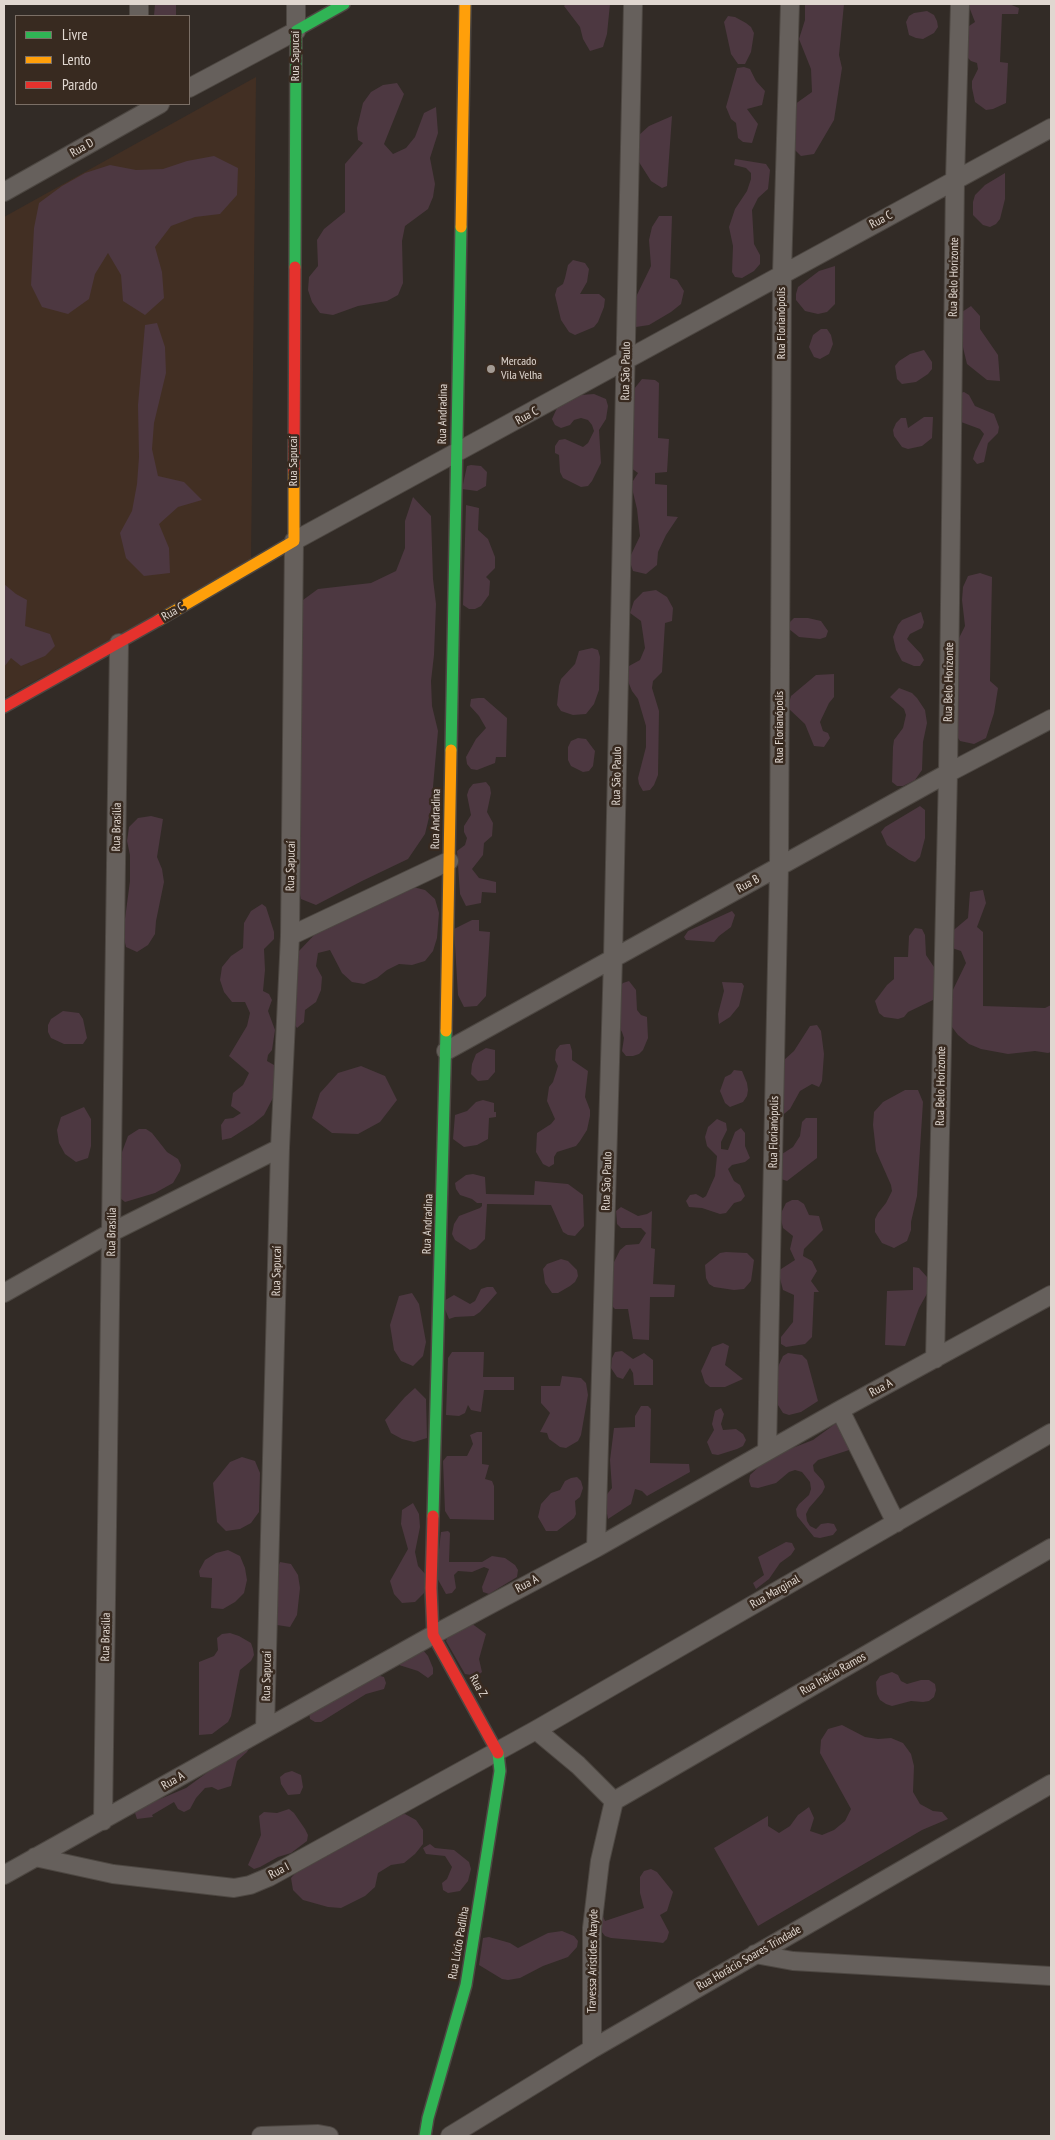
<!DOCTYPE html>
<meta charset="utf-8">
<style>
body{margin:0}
#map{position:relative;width:1055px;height:2140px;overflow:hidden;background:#322b26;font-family:"PT Sans Narrow",sans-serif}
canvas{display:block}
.frame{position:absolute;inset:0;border:5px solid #e0d7d0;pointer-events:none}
.legend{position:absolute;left:15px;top:15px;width:175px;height:90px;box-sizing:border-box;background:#382a20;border:1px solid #7b6f66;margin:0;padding:6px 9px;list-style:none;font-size:15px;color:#e0d7d0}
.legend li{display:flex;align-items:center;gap:10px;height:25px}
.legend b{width:25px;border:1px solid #7b6f66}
</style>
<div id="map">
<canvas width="1055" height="2140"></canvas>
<div class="frame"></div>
<ul class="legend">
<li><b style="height:6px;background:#30b455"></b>Livre</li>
<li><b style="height:6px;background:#ff9f0a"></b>Lento</li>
<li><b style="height:6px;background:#e5322d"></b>Parado</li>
</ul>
</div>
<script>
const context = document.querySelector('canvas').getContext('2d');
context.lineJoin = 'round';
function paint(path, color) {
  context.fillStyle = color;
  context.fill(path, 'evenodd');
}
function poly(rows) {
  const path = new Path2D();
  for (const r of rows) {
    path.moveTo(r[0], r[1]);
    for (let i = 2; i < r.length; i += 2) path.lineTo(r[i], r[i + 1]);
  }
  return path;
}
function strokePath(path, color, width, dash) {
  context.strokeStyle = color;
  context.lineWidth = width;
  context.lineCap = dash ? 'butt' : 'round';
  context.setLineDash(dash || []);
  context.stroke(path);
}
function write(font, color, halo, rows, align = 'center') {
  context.font = font + ' "PT Sans Narrow",sans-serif';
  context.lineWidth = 5;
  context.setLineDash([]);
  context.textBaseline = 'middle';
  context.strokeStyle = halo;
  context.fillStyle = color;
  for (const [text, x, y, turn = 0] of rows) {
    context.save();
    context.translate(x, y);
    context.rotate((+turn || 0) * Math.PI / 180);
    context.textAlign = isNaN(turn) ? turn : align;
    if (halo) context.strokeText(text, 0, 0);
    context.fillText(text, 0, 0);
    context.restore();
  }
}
const built = poly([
 [256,77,251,563,4,698,4,217]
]);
const green = poly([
 [155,4,176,4,176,16,154,16],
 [566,4,610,4,607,34,603,47,590,51,583,39,580,27,564,6],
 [805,4,844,4,839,55,842,68,834,120,814,154,801,156,792,147,791,107,812,92,811,69,799,39,805,20],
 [968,4,1009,4,1019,8,1018,14,1002,14,1000,62,1008,63,1006,103,993,109,986,110,975,102,972,88,972,81,978,69,977,63,971,61,962,52,961,45,969,26,975,22],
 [927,11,934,15,937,21,938,27,934,33,923,39,916,38,909,35,906,22,909,16,914,13],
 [728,16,735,17,746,23,751,27,754,33,751,52,745,64,738,64,731,54,724,22],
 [744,67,750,69,756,81,765,91,762,105,747,109,758,124,752,143,743,142,738,138,736,123,731,119,726,107,737,68],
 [397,83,404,94,384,144,393,154,406,148,415,137,424,113,436,107,438,133,430,158,435,184,433,197,428,209,405,226,402,241,403,283,398,295,387,301,358,306,333,315,320,313,312,302,308,290,309,277,318,266,317,240,324,229,345,212,345,164,363,143,358,140,357,128,363,103,371,92,383,85],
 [672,116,667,186,662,188,651,181,637,159,639,135,649,126],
 [214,156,238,168,237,195,220,214,195,217,171,226,155,247,162,272,164,298,145,315,123,301,121,275,108,253,95,274,89,299,68,314,42,307,31,285,34,228,39,203,62,186,85,173,110,165,136,170,163,169,187,161],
 [735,159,766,164,770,170,768,189,758,198,752,210,754,244,760,255,760,264,754,271,742,278,735,277,732,272,733,246,729,227,735,209,747,191,751,179,751,173,746,168,734,165],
 [1005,173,1005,199,1000,219,996,224,990,227,983,225,973,215,973,202,975,195,985,185],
 [659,216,672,216,670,278,677,280,684,291,681,304,671,312,649,325,636,327,634,301,651,266,649,240,652,227],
 [573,260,585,263,589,269,587,282,580,294,599,294,605,299,604,307,598,322,594,327,575,335,569,332,561,320,555,295,557,288,563,284,565,278,568,265],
 [835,266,835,304,827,312,818,314,805,311,796,300,796,294,798,287,819,271],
 [971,306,980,316,980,329,998,355,1000,381,987,380,967,364,958,327,959,314],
 [157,323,165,347,166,373,154,423,152,449,158,476,184,482,202,500,178,507,159,524,169,548,170,573,144,576,126,558,120,533,132,511,137,484,139,457,138,405,145,325],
 [821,329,827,329,831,335,833,344,829,354,820,359,814,357,809,347,813,335],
 [924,350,932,362,932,369,928,374,916,382,902,384,897,379,895,366,899,361,910,354],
 [642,379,655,380,659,383,658,438,669,439,667,472,655,473,655,484,667,485,667,516,678,517,666,535,658,552,657,565,646,574,633,571,629,559,640,536,637,509,631,484,638,473,627,465,631,438,633,432,629,427,634,389],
 [964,392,969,395,975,406,994,414,999,427,998,433,988,443,984,462,977,464,973,459,975,452,984,434,980,429,961,422,956,418,956,394],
 [594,394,606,399,608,406,606,419,599,430,601,463,592,481,588,486,581,487,563,478,560,472,559,455,555,453,555,446,559,440,565,439,583,447,588,443,594,431,592,425,588,420,581,418,574,420,570,425,561,428,555,425,552,419,557,408,581,395],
 [924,417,933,417,932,438,922,446,908,449,902,447,894,436,893,430,896,423,901,418,906,418,908,428],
 [471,465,481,466,487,472,486,486,477,491,462,489,467,466],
 [413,497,431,516,433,579,436,604,434,655,431,681,432,706,438,731,431,809,425,834,408,859,362,881,316,905,301,899,297,881,303,600,318,589,371,583,396,571,405,548,405,521],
 [466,505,479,508,478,530,488,539,495,557,495,568,486,577,490,581,489,595,481,606,475,609,469,609,463,605],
 [980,573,992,577,990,681,998,688,994,713,986,738,974,744,960,741,952,729,957,651,959,638,965,626,962,600,963,587,968,576],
 [4,584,16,594,27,600,25,626,50,634,55,646,45,656,21,666,11,658,4,667],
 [656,590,667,597,673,608,672,621,665,623,662,672,653,681,652,688,659,711,658,775,654,785,650,790,643,791,639,784,638,778,646,747,646,726,638,699,632,691,627,679,629,666,640,660,645,648,641,621,630,613,634,601,643,592],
 [921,612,924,622,922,628,910,634,907,639,921,654,924,660,920,666,914,666,902,661,896,650,893,637,898,625,902,620],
 [794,618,808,618,821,621,828,631,826,637,820,639,799,637,789,629,790,622],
 [592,648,598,650,600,657,599,690,594,704,586,714,573,715,561,711,557,705,559,686,561,679,575,664,579,651],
 [834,674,834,697,829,703,820,722,823,731,828,733,830,738,824,747,814,746,805,724,789,709,789,703,791,696,816,675],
 [899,688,912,693,917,698,925,710,927,723,923,742,922,770,915,780,903,786,897,786,892,782,893,747,894,740,903,728,906,715,904,709,890,697],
 [478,698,484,698,507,718,506,757,496,757,495,763,477,770,471,769,467,764,466,757,476,739,486,728,479,716,470,706,471,699],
 [578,738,586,739,595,751,593,766,589,771,583,772,571,766,568,760,568,747,571,741],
 [486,782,490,787,491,793,487,812,493,823,492,836,484,843,483,855,472,869,479,878,496,882,496,893,482,892,481,903,466,906,460,894,457,851,465,845,467,838,464,832,464,826,471,815,467,795,469,789,473,784],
 [920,806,925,810,925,838,920,857,915,862,909,860,887,845,881,832,885,827],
 [151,816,163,819,157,857,162,869,164,882,156,921,155,934,148,945,137,952,126,947,123,934,130,881,130,855,127,841,129,827,138,818],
 [413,887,425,890,435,899,439,913,437,938,433,951,425,961,412,965,399,964,387,970,377,978,364,984,352,982,342,973,330,950,318,953,316,966,322,977,321,990,316,1002,305,1010,304,1022,297,1028,289,1017,295,964,299,951,317,932],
 [983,890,986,903,977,927,983,932,983,1006,1045,1008,1051,1005,1051,1052,1048,1053,1035,1051,1008,1054,981,1049,969,1044,958,1035,949,1023,949,998,966,963,961,951,949,947,949,934,968,918,970,892],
 [262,904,266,907,274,932,274,939,264,949,265,970,263,991,269,994,272,1000,268,1011,275,1030,272,1050,268,1055,267,1061,274,1065,277,1073,274,1096,264,1115,253,1124,231,1138,222,1140,221,1125,225,1119,233,1118,241,1113,231,1106,233,1093,243,1085,249,1073,229,1056,247,1026,250,1013,245,1002,232,1002,224,992,220,980,222,967,231,956,243,948,244,923,251,911],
 [732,911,735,915,731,927,719,936,714,942,686,940,684,937,688,931],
 [472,920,479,920,479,931,490,932,486,996,477,1006,464,1007,458,995,454,929],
 [915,928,922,929,925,935,926,955,938,973,937,993,933,1000,908,1012,904,1017,898,1019,884,1017,879,1013,875,1001,887,985,894,979,894,957,908,957,909,936],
 [629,981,636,990,637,1010,641,1015,647,1017,648,1038,643,1050,639,1054,633,1056,626,1056,622,1051,624,1038,622,1032,615,1021,618,988,623,983],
 [722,982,742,983,744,986,739,1006,730,1017,719,1024,718,1014,724,991],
 [63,1011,79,1013,83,1019,87,1038,83,1044,64,1044,51,1038,48,1032,48,1025,51,1019],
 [817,1025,821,1031,824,1054,822,1081,819,1087,812,1084,800,1091,790,1109,779,1118,779,1086,784,1060,794,1051,810,1026],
 [567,1044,570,1044,572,1051,572,1060,588,1071,585,1097,590,1110,590,1116,587,1130,580,1141,576,1146,557,1152,554,1157,554,1164,549,1167,543,1164,536,1152,537,1133,551,1124,555,1119,547,1101,549,1087,553,1082,558,1066,555,1060,556,1050,560,1045],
 [486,1048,495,1050,495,1072,488,1080,478,1081,471,1074,472,1064,476,1054],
 [361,1066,385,1076,397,1100,380,1122,358,1134,332,1133,312,1118,320,1093,338,1073],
 [734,1070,742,1071,747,1083,748,1090,747,1096,743,1102,730,1107,725,1103,720,1091,725,1077,731,1074],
 [905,1090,918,1090,923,1102,917,1196,911,1222,911,1230,907,1241,894,1248,882,1243,875,1232,875,1219,878,1213,886,1203,892,1191,891,1185,876,1151,873,1125,874,1112,883,1102],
 [483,1100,494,1103,494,1112,496,1112,496,1117,489,1118,488,1139,477,1145,464,1147,453,1139,455,1115,467,1111,476,1102],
 [84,1107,91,1119,91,1146,88,1158,76,1162,65,1154,59,1143,57,1130,61,1117],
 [806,1118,817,1118,817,1158,787,1181,781,1179,782,1154,793,1147,800,1136,802,1122],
 [717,1119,726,1123,727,1130,721,1142,721,1149,728,1150,735,1132,741,1128,745,1133,745,1146,750,1158,745,1162,732,1165,728,1169,734,1181,740,1185,745,1196,741,1201,734,1203,726,1213,720,1214,702,1208,689,1207,686,1201,690,1195,696,1194,703,1198,706,1196,715,1176,717,1156,707,1146,705,1137,708,1127],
 [139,1129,146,1129,152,1133,167,1152,178,1159,181,1165,180,1171,173,1183,155,1193,125,1202,120,1198,119,1160,128,1136],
 [473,1174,485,1177,486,1194,534,1195,535,1181,568,1184,583,1195,584,1226,575,1236,568,1235,563,1232,551,1205,487,1204,485,1239,476,1248,470,1250,455,1240,452,1234,454,1224,459,1216,480,1208,482,1206,482,1203,477,1203,472,1199,460,1195,456,1189,455,1183,466,1175],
 [792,1200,798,1200,804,1204,809,1215,819,1216,823,1230,804,1249,803,1256,812,1261,817,1271,811,1281,819,1292,814,1292,812,1337,805,1344,786,1347,781,1344,781,1337,793,1322,794,1295,783,1290,778,1271,795,1260,790,1249,793,1236,783,1228,780,1215,786,1203],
 [621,1207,638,1216,647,1214,652,1211,651,1248,655,1249,653,1284,675,1285,674,1297,650,1297,649,1340,633,1339,628,1309,615,1309,610,1304,608,1267,613,1264,620,1250,626,1245,639,1244,646,1233,641,1228,621,1228,617,1224,616,1211],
 [726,1252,747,1253,754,1260,751,1281,744,1289,734,1290,714,1287,709,1284,706,1278,705,1265,720,1253],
 [561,1259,568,1261,577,1270,578,1276,575,1282,570,1286,558,1293,552,1293,545,1283,543,1269,547,1264],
 [913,1267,919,1268,927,1277,929,1290,919,1308,905,1346,885,1345,887,1291,913,1290],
 [487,1287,493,1287,497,1293,480,1312,474,1316,455,1317,449,1319,442,1302,454,1295,470,1304,475,1301,481,1289],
 [412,1293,419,1304,426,1342,423,1356,413,1366,401,1361,394,1350,390,1325,399,1296],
 [723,1343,729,1346,725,1365,743,1379,725,1387,710,1387,705,1383,701,1371,712,1347],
 [622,1351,633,1359,644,1353,653,1360,653,1385,634,1385,633,1373,630,1368,623,1379,617,1377,611,1368,612,1358,615,1352],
 [452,1352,484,1352,483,1377,514,1377,514,1390,484,1390,481,1412,471,1410,468,1405,465,1413,459,1416,446,1415,448,1358],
 [788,1353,802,1355,807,1360,818,1401,801,1412,789,1415,783,1413,776,1402,777,1369,783,1356],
 [562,1376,581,1378,586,1383,588,1395,581,1435,578,1441,566,1448,560,1447,549,1439,547,1433,540,1432,550,1413,541,1403,541,1386,560,1386],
 [415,1388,426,1399,427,1438,414,1442,402,1439,391,1433,385,1420,405,1397],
 [641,1406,648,1406,651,1409,650,1463,689,1464,690,1472,647,1496,642,1491,635,1489,631,1504,608,1519,604,1498,612,1488,610,1460,614,1428,635,1427,635,1416],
 [721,1408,724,1414,721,1424,723,1430,736,1429,743,1434,746,1440,743,1446,737,1449,718,1455,712,1454,707,1442,714,1430,712,1424,715,1411],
 [839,1421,855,1454,849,1450,843,1452,818,1460,813,1465,814,1471,823,1481,825,1487,822,1493,809,1508,806,1514,807,1521,810,1526,816,1529,821,1524,828,1523,834,1524,837,1530,833,1535,820,1538,814,1537,797,1516,796,1509,799,1504,809,1495,811,1489,810,1482,802,1472,795,1470,789,1472,776,1483,758,1488,751,1487,749,1481,750,1475,765,1461,777,1454,813,1440],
 [477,1432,482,1432,482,1464,489,1465,485,1479,492,1481,494,1486,494,1520,450,1519,445,1511,443,1461,447,1456,467,1456,473,1444,470,1435],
 [242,1457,255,1461,260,1473,259,1512,251,1523,240,1529,226,1531,217,1522,213,1483,230,1462],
 [577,1477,581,1481,583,1488,580,1497,575,1501,576,1514,574,1518,557,1531,546,1531,538,1517,541,1504,551,1493,560,1490,565,1481,571,1478],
 [413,1503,419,1514,420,1527,415,1552,418,1566,426,1575,424,1593,415,1602,402,1603,394,1594,390,1581,408,1549,401,1524,402,1510],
 [448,1531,450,1533,449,1562,482,1562,492,1556,505,1558,515,1565,518,1570,517,1577,489,1594,483,1592,482,1587,489,1569,484,1567,472,1572,458,1571,454,1575,456,1588,452,1593,446,1594,436,1576,441,1532],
 [786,1542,792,1543,795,1549,791,1555,780,1563,769,1579,756,1589,753,1583,764,1575,758,1557],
 [228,1550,240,1556,245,1568,247,1580,244,1593,235,1602,223,1609,211,1608,212,1578,200,1577,199,1571,205,1560,216,1553],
 [280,1562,291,1564,298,1575,300,1588,297,1615,290,1627,277,1625,272,1613,274,1578],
 [471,1623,486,1634,479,1659,482,1672,477,1676,465,1674,446,1641,451,1629],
 [230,1633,239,1636,251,1643,253,1649,254,1655,251,1661,240,1670,231,1716,228,1722,212,1734,199,1735,199,1662,214,1656,218,1650,217,1638,222,1634],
 [423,1650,428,1656,433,1668,433,1674,428,1678,418,1671,399,1665,397,1659],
 [892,1672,898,1675,901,1681,907,1684,921,1680,929,1680,935,1684,936,1690,934,1697,929,1701,923,1702,911,1701,892,1706,886,1704,880,1700,877,1694,876,1682,880,1676],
 [373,1674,384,1677,386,1683,384,1689,366,1694,321,1722,315,1722,310,1719,309,1712],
 [842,1725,865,1737,878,1739,891,1738,903,1743,911,1754,914,1766,913,1792,920,1804,933,1811,942,1812,948,1819,922,1830,758,1926,714,1848,768,1816,768,1826,779,1833,790,1826,798,1815,809,1807,814,1818,810,1831,822,1835,834,1830,845,1821,851,1809,820,1753,821,1740,828,1729],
 [250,1746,247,1752,237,1761,231,1786,218,1790,212,1787,205,1788,196,1798,190,1809,184,1812,178,1809,174,1802,152,1815,153,1817,137,1819,135,1813,139,1808,186,1788,223,1761],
 [292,1771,301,1775,303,1787,300,1794,288,1795,281,1784,280,1777,285,1773],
 [289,1809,294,1813,305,1829,308,1835,307,1841,291,1853,278,1857,260,1867,254,1869,248,1865,261,1835,259,1816,264,1812,277,1813],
 [405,1814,416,1820,423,1830,423,1844,415,1854,404,1863,391,1865,378,1873,375,1887,365,1896,341,1908,328,1907,303,1900,293,1890,291,1878,300,1868,393,1815],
 [430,1844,435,1848,454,1850,469,1862,471,1869,468,1881,460,1891,448,1893,443,1890,442,1883,447,1879,452,1867,445,1856,426,1854,423,1848],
 [651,1869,657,1872,673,1892,667,1911,660,1915,669,1932,667,1939,663,1943,656,1942,611,1938,605,1936,601,1931,600,1919,602,1914,605,1921,644,1908,640,1893,640,1877,644,1871],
 [562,1931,574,1936,578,1941,577,1947,568,1957,543,1966,520,1978,508,1980,502,1979,479,1965,483,1938,489,1937,510,1943,518,1948,548,1933]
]);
const street = poly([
 [139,16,139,4],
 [189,88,296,31,296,4],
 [4,192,160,104],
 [290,936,449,861],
 [446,1051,948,773,1051,719],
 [4,1293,112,1232,280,1148],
 [935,1359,948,773,955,180,960,4],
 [840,1410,896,1523],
 [767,1451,779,867,782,273,790,4],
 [596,1548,613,958,633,4],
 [265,1729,280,1148,290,936,294,541,1051,128],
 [536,1730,578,1765,614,1801,600,1861,592,1928,592,2049],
 [614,1801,1051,1548],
 [103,1821,119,643],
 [35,1857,113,1874,234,1888,250,1885,269,1877,536,1730,1051,1433],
 [4,1875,433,1635,596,1548,840,1410,1051,1295],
 [755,1954,793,1961,1051,1976],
 [261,2136,318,2134,329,2136],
 [450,2136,592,2049,1051,1784]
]);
const fast = poly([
 [295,267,296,31,344,4],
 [451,750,461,227],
 [433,1516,446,1031],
 [425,2136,428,2118,466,1985,500,1771,498,1753]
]);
const slow = poly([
 [461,227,465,4],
 [159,620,294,541,294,472],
 [446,1031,451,750]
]);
const jam = poly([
 [294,472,295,267],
 [4,707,159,620],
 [433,1516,431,1588,433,1635,498,1753]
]);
const markers = [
 [491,369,5,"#a39b94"]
];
const streetNames = [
 ["Rua Sapucaí",296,56,-90],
 ["Rua D",82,148,-30],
 ["Rua C",881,220,-28],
 ["Rua Belo Horizonte",954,277,-89],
 ["Rua Florianópolis",782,323,-90],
 ["Rua São Paulo",626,371,-89],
 ["Rua Andradina",443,414,-89],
 ["Rua C",527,416,-29],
 ["Rua Sapucaí",294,461,-90],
 ["Rua C",173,612,-30],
 ["Rua Belo Horizonte",949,682,-89],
 ["Rua Florianópolis",780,727,-90],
 ["Rua São Paulo",617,776,-89],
 ["Rua Andradina",436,819,-89],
 ["Rua Brasília",117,827,-89],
 ["Rua Sapucaí",291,866,-89],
 ["Rua B",748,884,-29],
 ["Rua Belo Horizonte",941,1086,-89],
 ["Rua Florianópolis",774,1132,-89],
 ["Rua São Paulo",607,1181,-88],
 ["Rua Andradina",428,1224,-88],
 ["Rua Brasília",112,1232,-89],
 ["Rua Sapucaí",277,1271,-89],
 ["Rua A",881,1388,-28],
 ["Rua A",527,1584,-28],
 ["Rua Marginal",775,1592,-30],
 ["Rua Brasília",106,1637,-89],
 ["Rua Inácio Ramos",833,1674,-30],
 ["Rua Sapucaí",267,1676,-89],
 ["Rua Z",478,1686,61],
 ["Rua A",173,1781,-30],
 ["Rua I",279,1871,-28],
 ["Rua Lúcio Padilha",459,1943,-80],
 ["Rua Horácio Soares Trindade",749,1958,-30],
 ["Travessa Aristides Atayde",593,1961,-89]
];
const poiNames = [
 ["Mercado",501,362],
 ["Vila Velha",501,376]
];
paint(built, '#422f23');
paint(green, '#4d3841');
strokePath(street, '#4d4742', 20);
strokePath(fast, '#4d4742', 14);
strokePath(slow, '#4d4742', 14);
strokePath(jam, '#4d4742', 14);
strokePath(street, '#66605c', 18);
strokePath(fast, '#30b455', 11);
strokePath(slow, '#ff9f0a', 11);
strokePath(jam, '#e5322d', 11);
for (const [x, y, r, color] of markers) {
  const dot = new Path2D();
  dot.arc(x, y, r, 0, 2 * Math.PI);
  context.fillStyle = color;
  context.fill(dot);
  strokePath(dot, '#382a20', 2);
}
write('12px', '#e0d7d0', '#382a20', streetNames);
write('12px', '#e0d7d0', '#382a20', poiNames, 'left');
</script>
